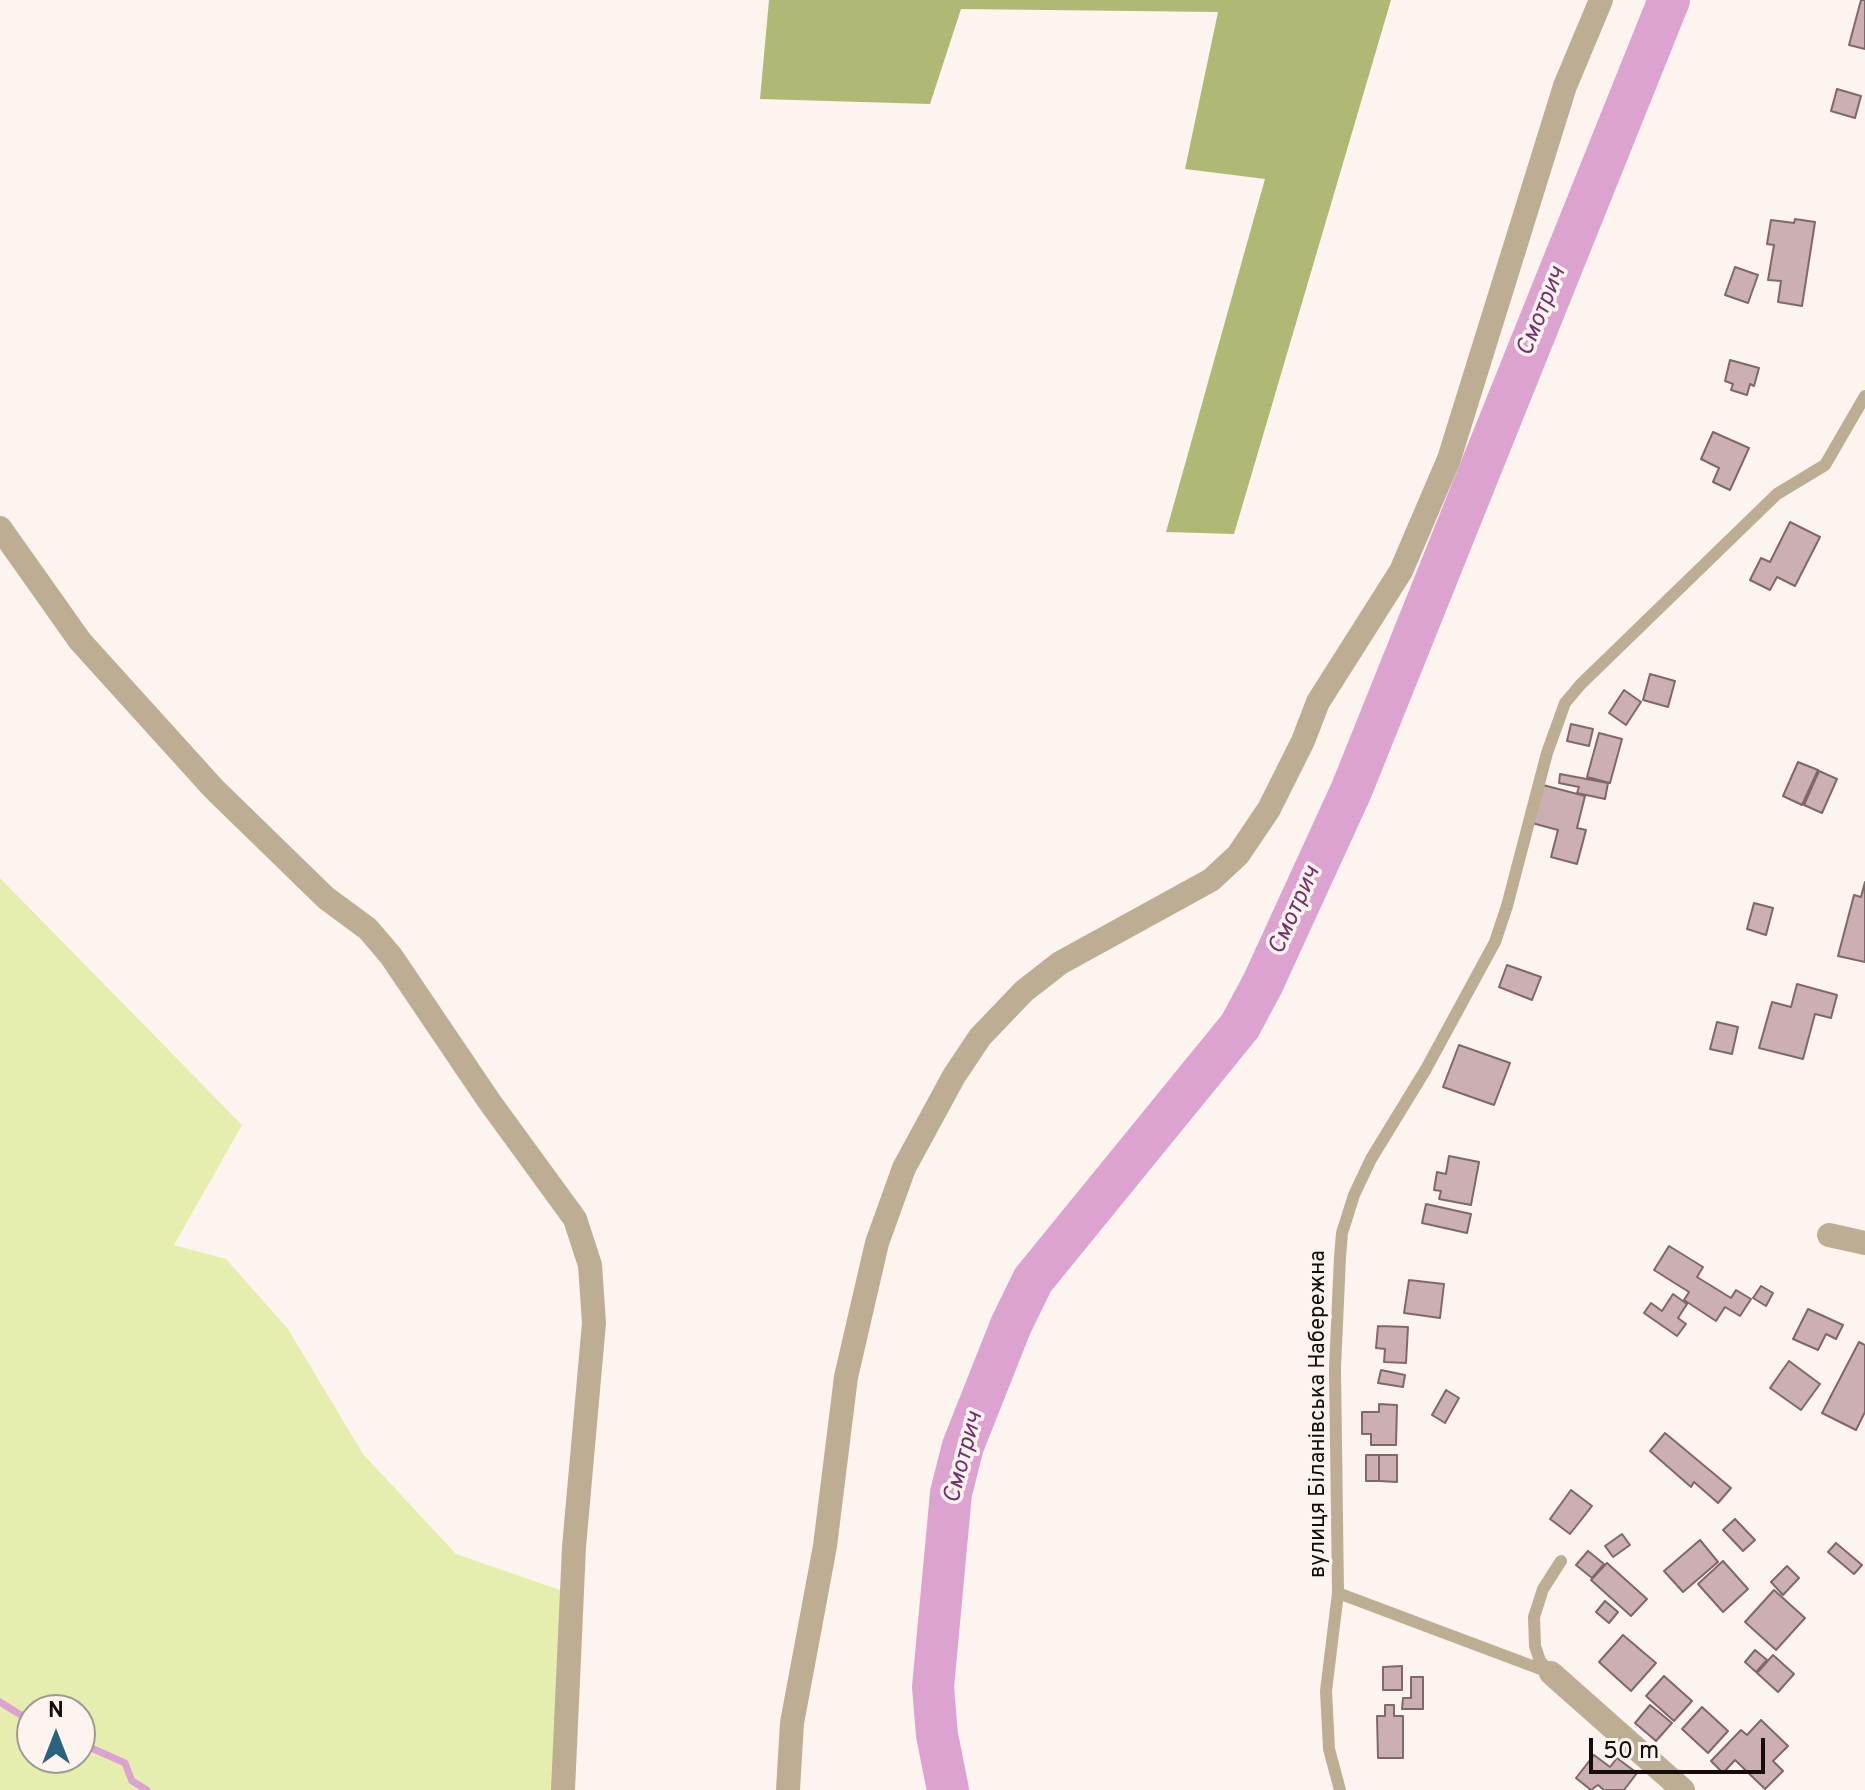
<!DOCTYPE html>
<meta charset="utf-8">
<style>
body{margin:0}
#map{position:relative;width:1865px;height:1790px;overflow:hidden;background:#fef4ef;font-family:Overpass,sans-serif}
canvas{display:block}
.north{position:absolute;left:16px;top:1694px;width:80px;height:80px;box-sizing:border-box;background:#fef4ef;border:2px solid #a19893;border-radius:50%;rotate:0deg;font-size:22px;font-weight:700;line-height:32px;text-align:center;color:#160d0a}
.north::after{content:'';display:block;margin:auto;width:28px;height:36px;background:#2a637d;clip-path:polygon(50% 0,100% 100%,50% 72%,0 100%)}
.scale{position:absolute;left:1589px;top:1738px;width:176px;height:36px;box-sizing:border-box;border:4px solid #160d0a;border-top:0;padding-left:10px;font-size:24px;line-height:28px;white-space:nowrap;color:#160d0a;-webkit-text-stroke:6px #fef4ef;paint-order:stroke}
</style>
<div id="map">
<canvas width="1865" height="1790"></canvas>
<div class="north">N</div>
<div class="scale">50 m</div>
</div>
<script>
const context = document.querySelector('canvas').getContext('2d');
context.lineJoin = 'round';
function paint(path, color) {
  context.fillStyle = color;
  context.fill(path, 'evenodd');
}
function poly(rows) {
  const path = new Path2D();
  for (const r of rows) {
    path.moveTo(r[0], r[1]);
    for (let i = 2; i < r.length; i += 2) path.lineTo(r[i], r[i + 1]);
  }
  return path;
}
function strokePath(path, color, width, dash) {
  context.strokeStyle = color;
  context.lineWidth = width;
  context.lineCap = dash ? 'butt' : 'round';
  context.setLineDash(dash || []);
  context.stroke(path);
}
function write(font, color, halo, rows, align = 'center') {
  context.font = font + ' Overpass,sans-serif';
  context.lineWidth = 7;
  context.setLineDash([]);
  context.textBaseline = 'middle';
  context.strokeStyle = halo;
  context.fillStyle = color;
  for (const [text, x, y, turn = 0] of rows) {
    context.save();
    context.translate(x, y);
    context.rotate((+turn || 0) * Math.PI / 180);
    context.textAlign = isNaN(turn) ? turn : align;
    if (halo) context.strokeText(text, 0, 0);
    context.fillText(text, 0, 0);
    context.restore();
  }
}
const green = poly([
 [0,878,242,1125,174,1245,226,1259,288,1329,363,1454,456,1554,560,1590,562,1790,0,1790],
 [32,1710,80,1710,80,1758,32,1758]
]);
const forest = poly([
 [769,0,1391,0,1234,534,1166,532,1265,179,1185,169,1218,12,961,9,930,104,760,99]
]);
const stream = poly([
 [0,1702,32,1722],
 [80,1745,87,1746,125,1763,132,1781,147,1790]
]);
const river = poly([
 [948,1790,937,1735,933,1687,951,1493,963,1446,1011,1325,1033,1280,1240,1026,1263,983,1351,791,1669,0]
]);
const building = poly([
 [1861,0,1865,0,1865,49,1849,45,1861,0],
 [1837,89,1861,96,1855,118,1831,111,1837,89],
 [1795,219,1815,222,1802,306,1778,302,1781,281,1768,280,1774,245,1767,244,1771,220,1794,223,1795,219],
 [1735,267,1758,275,1748,303,1725,295,1735,267],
 [1730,360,1759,368,1754,386,1750,384,1747,395,1731,390,1733,384,1725,381,1730,360],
 [1713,432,1749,448,1730,490,1713,482,1719,468,1701,459,1713,432],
 [1790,522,1820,537,1795,586,1777,577,1770,590,1750,580,1761,558,1770,562,1790,522],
 [1650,674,1675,681,1668,707,1643,700,1650,674],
 [1624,690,1641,702,1626,725,1609,713,1624,690],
 [1571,724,1593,729,1589,746,1567,741,1571,724],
 [1599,733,1622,739,1610,783,1587,777,1599,733],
 [1798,762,1818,770,1802,805,1783,796,1798,762],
 [1819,771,1837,779,1822,813,1804,805,1819,771],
 [1560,774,1608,783,1605,799,1577,793,1579,787,1559,783,1560,774],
 [1543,785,1585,796,1577,828,1586,830,1577,864,1551,857,1558,830,1532,823,1543,785],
 [1865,882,1865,962,1838,956,1854,895,1861,897,1865,882],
 [1754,903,1773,908,1766,935,1747,929,1754,903],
 [1507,965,1541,977,1532,1000,1499,987,1507,965],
 [1797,984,1837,995,1831,1018,1815,1014,1803,1059,1759,1048,1772,1002,1791,1007,1797,984],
 [1717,1022,1738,1027,1732,1054,1710,1049,1717,1022],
 [1459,1045,1510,1063,1494,1105,1443,1087,1459,1045],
 [1449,1156,1479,1162,1471,1205,1439,1199,1441,1191,1434,1190,1437,1172,1446,1174,1449,1156],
 [1426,1204,1471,1214,1467,1233,1422,1223,1426,1204],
 [1669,1246,1703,1267,1697,1277,1731,1298,1736,1290,1751,1299,1740,1316,1725,1307,1716,1321,1684,1300,1689,1292,1654,1270,1669,1246],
 [1409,1280,1444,1284,1440,1318,1404,1313,1409,1280],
 [1761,1286,1773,1293,1766,1306,1753,1298,1761,1286],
 [1673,1294,1687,1304,1678,1318,1686,1324,1677,1336,1644,1313,1651,1303,1662,1311,1673,1294],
 [1808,1309,1843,1325,1836,1339,1826,1334,1818,1350,1793,1339,1808,1309],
 [1378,1326,1408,1327,1406,1363,1384,1362,1385,1349,1376,1348,1378,1326],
 [1859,1342,1865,1345,1865,1412,1856,1430,1822,1413,1859,1342],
 [1789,1361,1820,1384,1801,1410,1770,1388,1789,1361],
 [1381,1370,1405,1375,1403,1387,1378,1383,1381,1370],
 [1446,1390,1459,1398,1445,1423,1432,1415,1446,1390],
 [1379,1404,1397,1405,1396,1445,1371,1445,1371,1434,1362,1434,1362,1412,1379,1412,1379,1404],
 [1665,1433,1731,1488,1718,1503,1694,1482,1691,1487,1650,1451,1665,1433],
 [1366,1455,1379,1455,1379,1481,1366,1481,1366,1455],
 [1379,1455,1397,1455,1397,1482,1379,1481,1379,1455],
 [1571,1490,1592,1506,1570,1534,1550,1519,1571,1490],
 [1735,1519,1755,1540,1743,1551,1723,1530,1735,1519],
 [1622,1534,1630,1545,1613,1557,1605,1546,1622,1534],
 [1700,1540,1718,1562,1683,1592,1664,1571,1700,1540],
 [1836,1543,1862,1565,1854,1574,1828,1552,1836,1543],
 [1588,1551,1604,1564,1592,1578,1576,1565,1588,1551],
 [1723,1561,1748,1589,1723,1612,1698,1584,1723,1561],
 [1607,1563,1647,1599,1631,1616,1591,1580,1607,1563],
 [1787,1566,1799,1578,1783,1595,1771,1582,1787,1566],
 [1774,1590,1805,1618,1776,1650,1745,1622,1774,1590],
 [1605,1601,1618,1612,1609,1623,1596,1612,1605,1601],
 [1623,1635,1656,1663,1631,1691,1599,1662,1623,1635],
 [1755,1650,1767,1660,1756,1672,1745,1662,1755,1650],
 [1773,1655,1794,1674,1778,1692,1757,1673,1773,1655],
 [1402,1666,1402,1690,1383,1690,1383,1667,1402,1666],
 [1664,1676,1692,1701,1674,1721,1646,1696,1664,1676],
 [1411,1677,1423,1677,1423,1709,1402,1709,1403,1698,1411,1698,1411,1677],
 [1385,1705,1394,1705,1394,1716,1403,1716,1403,1758,1378,1758,1377,1716,1385,1716,1385,1705],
 [1650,1705,1672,1723,1656,1741,1635,1723,1650,1705],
 [1702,1707,1728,1731,1708,1753,1682,1729,1702,1707],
 [1761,1720,1788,1746,1773,1761,1783,1771,1765,1789,1735,1760,1723,1773,1711,1761,1741,1730,1747,1735,1761,1720],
 [1594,1755,1610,1767,1617,1758,1637,1773,1624,1790,1604,1790,1598,1785,1591,1790,1576,1778,1594,1755]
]);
const lane = poly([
 [1338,1593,1551,1673],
 [1549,1671,1540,1661,1535,1646,1534,1617,1543,1589,1561,1561],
 [1340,1790,1329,1749,1326,1691,1338,1593,1335,1368,1340,1257,1342,1233,1354,1195,1371,1159,1426,1069,1495,942,1507,906,1547,753,1565,703,1581,684,1777,494,1825,465,1865,396]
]);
const street = poly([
 [0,528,80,641,214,789,326,898,368,929,391,956,489,1101,575,1219,590,1265,594,1323,574,1547,563,1790],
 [1829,1235,1865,1243],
 [1551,1673,1683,1790],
 [788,1790,792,1723,825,1546,846,1377,877,1243,904,1168,954,1076,980,1037,1024,991,1060,963,1211,880,1238,855,1269,809,1303,741,1318,702,1401,571,1449,459,1565,86,1601,0]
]);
const streetNames = [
 ["вулиця Біланівська Набережна",1320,1414,-90]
];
const waterNames = [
 ["Смотрич",1543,312,-68],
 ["Смотрич",1296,911,-66],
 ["Смотрич",965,1458,-75]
];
paint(green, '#e5eeae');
paint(forest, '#afb874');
strokePath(stream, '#dda3d0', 7);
strokePath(river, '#dda3d0', 42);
paint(building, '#cbafb3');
strokePath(building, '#80676a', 2);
strokePath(lane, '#bdad93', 12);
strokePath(street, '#bdad93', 24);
write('22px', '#160d0a', '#fef4ef', streetNames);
write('italic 24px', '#763269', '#fef4ef', waterNames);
</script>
